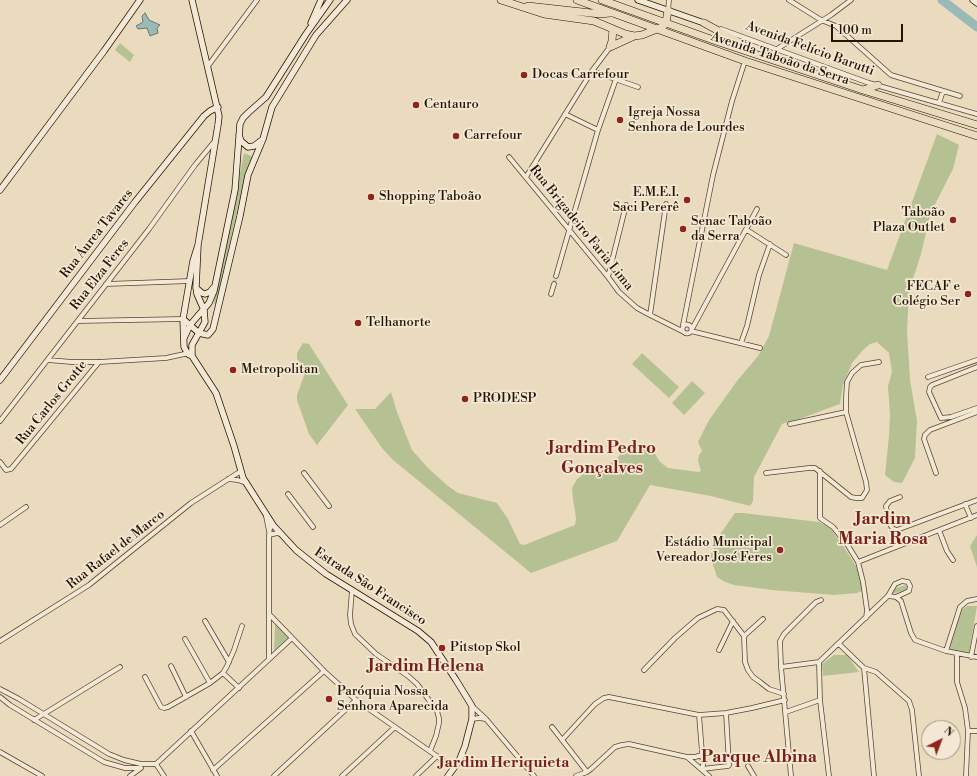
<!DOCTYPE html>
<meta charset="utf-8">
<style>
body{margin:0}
#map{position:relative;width:977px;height:776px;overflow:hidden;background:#ebdbbe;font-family:"Libre Bodoni",serif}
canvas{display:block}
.north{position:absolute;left:921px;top:720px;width:40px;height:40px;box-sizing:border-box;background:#f2e8d5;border:1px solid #a09480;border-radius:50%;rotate:42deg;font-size:11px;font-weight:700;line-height:16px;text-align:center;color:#251500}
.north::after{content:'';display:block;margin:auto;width:14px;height:18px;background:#8f2418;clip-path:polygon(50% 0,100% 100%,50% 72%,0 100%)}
.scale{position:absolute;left:831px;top:24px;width:72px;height:18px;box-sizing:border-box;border:2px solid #251500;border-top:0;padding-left:5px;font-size:12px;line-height:14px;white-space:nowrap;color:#251500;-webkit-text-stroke:3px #f2e8d5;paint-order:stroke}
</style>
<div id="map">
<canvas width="977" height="776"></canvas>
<div class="north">N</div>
<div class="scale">100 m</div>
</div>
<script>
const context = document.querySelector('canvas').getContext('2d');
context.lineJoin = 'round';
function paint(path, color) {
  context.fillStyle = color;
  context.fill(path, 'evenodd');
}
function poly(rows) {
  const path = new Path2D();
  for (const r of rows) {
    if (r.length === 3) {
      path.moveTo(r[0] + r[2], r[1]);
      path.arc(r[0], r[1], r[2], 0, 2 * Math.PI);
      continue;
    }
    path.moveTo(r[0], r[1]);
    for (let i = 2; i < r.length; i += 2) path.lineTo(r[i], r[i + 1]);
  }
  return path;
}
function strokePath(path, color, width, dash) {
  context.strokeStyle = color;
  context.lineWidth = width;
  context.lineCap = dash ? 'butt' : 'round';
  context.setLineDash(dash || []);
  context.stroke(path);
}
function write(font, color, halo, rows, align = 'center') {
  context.font = font + ' "Libre Bodoni",serif';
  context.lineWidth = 3.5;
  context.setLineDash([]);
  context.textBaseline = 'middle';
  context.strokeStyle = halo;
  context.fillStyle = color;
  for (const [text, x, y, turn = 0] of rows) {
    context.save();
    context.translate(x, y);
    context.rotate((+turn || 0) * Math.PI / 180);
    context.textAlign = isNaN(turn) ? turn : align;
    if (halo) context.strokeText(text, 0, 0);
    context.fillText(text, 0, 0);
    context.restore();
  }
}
const green = poly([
 [120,43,134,55,130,62,115,50],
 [937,134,959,145,953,169,931,212,921,254,909,291,907,331,910,380,917,421,915,458,902,483,894,482,885,475,889,436,890,415,888,386,892,372,889,353,877,342,870,344,863,350,852,363,843,385,840,404,802,418,782,424,754,477,753,501,750,506,711,496,650,485,617,541,531,573,393,460,382,448,355,409,375,409,391,392,397,412,412,450,428,468,448,486,458,493,497,503,508,519,520,544,524,545,575,525,576,518,573,499,572,488,577,479,589,470,613,462,627,448,634,445,644,448,655,454,660,462,668,468,698,472,701,471,698,461,699,455,702,451,698,442,709,420,737,381,758,356,769,336,794,243,887,270],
 [244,153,253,157,242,189,216,305,214,303],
 [303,343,309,344,348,405,317,445,309,434,297,400,297,395,305,373,305,367,297,359,297,353],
 [642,353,679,387,669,398,632,364],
 [692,381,705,393,684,415,672,403],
 [735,513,743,513,819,522,829,527,842,544,859,571,862,591,857,593,834,595,772,590,734,585,725,582,717,577,710,556,721,533],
 [977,535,977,567,970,546],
 [906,585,909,589,893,594,892,589],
 [967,606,977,606,969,653,949,650,960,611],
 [275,624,289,638,274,651],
 [834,655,847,655,859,672,823,676,822,664]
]);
const water = poly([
 [145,13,149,20,160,25,157,28,158,33,150,36,147,28,138,29,136,26,143,22,142,16,145,13]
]);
const river = poly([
 [942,0,977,27]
]);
const streetTunnel = poly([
 [554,284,556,276]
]);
const street = poly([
 [789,0,821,20,836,26,891,75,960,96],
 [668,10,669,0],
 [721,29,869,83,977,114],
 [777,49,831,15,851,0],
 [208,66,257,0],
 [592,71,638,87],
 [939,103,943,91],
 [565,114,598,130],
 [509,157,608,277,619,292,637,308,650,315,682,331],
 [526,177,592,71,610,47],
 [747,230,786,255],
 [556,276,598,130,616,79],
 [608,277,626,205],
 [106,284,190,281],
 [551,294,554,284],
 [650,315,666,204],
 [78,321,183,319],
 [687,329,4.5],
 [683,325,713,175,732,101,745,61],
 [692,329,757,209],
 [691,331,760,348],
 [741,343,747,326,759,275,770,244],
 [48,360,72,362,99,362,166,358,189,353],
 [977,367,932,385,930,387,929,392,941,418,951,417,977,408],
 [928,377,977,360],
 [0,421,149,229,195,165,214,142],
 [790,424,846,412],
 [0,462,6,470,11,469,99,362],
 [820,471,820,518,833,527,847,544,858,562,863,582,867,610,866,618],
 [304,473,329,506],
 [766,473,809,468,815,468,851,497,856,498,862,498,867,490,866,482,846,412,846,398,847,382,852,373,861,365,879,362],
 [936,473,924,439,925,435,930,430,977,412],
 [228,479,238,480,246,483],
 [288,494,313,527],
 [900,497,890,501,886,506,888,519,891,526,893,529,897,530,977,500],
 [965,504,971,518],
 [266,516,269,531],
 [0,525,26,507],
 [939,530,947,551,953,560],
 [269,535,277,533,281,534],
 [858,562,977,515],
 [352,590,350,615,351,624,355,634,376,654,408,676,417,684,437,711,439,718,439,723,436,736,430,751],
 [888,596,895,584,902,581,908,582,910,586,909,591,896,597],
 [269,614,324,671,356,700,454,768],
 [205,621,229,662],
 [744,636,763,619],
 [185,639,210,683],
 [0,641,89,585,191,503,241,471],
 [839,644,864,668,876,672,909,701,912,710,919,776],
 [719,650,733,621],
 [946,651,960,607,967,601,977,599],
 [957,653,957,682,965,708,968,731,966,776],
 [971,657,977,626],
 [269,659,269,535,270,528,273,525],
 [819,662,820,700,829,776],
 [171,666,186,697],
 [781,667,819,662,888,596,896,597,901,601,911,633,915,640,946,651,977,657],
 [864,668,874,776],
 [644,670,675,638,698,618,717,609,724,610,744,636,745,662,748,670,753,677,760,682,769,689,784,694],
 [223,673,239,688],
 [145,677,161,707,164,708,168,707,210,683,223,673,227,666,234,650,242,626],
 [0,689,19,699,109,754,124,760,141,764,156,764,292,638],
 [0,697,10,705,104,762,125,768,140,768],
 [472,706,486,719,534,776],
 [786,712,820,700],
 [699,715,703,765,702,769],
 [472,719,479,718,486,719],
 [34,720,120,667],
 [552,727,587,772],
 [191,731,217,776],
 [968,731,977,731],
 [562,740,595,704,604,698,609,697,699,715,726,713,752,708,785,700],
 [0,752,42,776],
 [687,757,695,757,702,755],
 [156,764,164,776],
 [748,766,754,776],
 [702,769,728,766,729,765,726,713],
 [213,770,324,671],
 [130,776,141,768],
 [274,776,356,700],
 [342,776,395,727],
 [416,776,437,756],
 [576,776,587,772,591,769,615,747,622,745,629,744,687,757,709,776],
 [791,776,781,667,780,641,784,634,816,602,821,600]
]);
const secondary = poly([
 [638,0,704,23],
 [973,0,977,3],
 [311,23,321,0],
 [239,135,241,141,248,147,254,146,262,140],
 [0,190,104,51,140,0],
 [198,245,193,261,183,319,184,347,188,354,192,356,216,393,234,446,243,478,273,525,296,550,326,574,418,631,431,642,456,680,472,706,472,719,465,746,459,761,448,776],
 [196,288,202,293,205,294,210,292,213,288],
 [183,319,199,333,208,335,213,329,240,216,248,175,263,139,272,107,316,35,347,0],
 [184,338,190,325,209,303,214,291,235,190,240,124,243,118,249,112,266,97,306,34,330,0],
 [192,356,192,345,205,322,204,310,197,294,196,287,198,245,218,125,219,116,192,0],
 [0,380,135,202,204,116,210,111,218,107]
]);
const highway = poly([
 [501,0,544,14,594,21,625,34,634,36],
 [577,0,745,61,977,136],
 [602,0,716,41,863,90,977,125],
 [528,6,600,14,610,13],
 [704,23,739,42,750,50],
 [610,47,634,36,642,35,662,27,666,23,668,10],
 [610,47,612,41,613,29],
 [863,90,878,85]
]);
const markers = [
 [524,75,4,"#8f2418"],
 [416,105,4,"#8f2418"],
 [620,120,4,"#8f2418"],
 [456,136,4,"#8f2418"],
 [371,197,4,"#8f2418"],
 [687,200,4,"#8f2418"],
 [953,220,4,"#8f2418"],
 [683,229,4,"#8f2418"],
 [968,294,4,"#8f2418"],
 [358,323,4,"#8f2418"],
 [233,370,4,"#8f2418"],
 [465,399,4,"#8f2418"],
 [780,550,4,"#8f2418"],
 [442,648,4,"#8f2418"],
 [329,699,4,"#8f2418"]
];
const streetNames = [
 ["Avenida Felício Barutti",810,49,20],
 ["Avenida Taboão da Serra",780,59,18],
 ["Rua Brigadeiro Faria Lima",581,228,51],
 ["Rua Áurea Tavares",97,234,-52],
 ["Rua Elza Feres",100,275,-52],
 ["Rua Carlos Grotte",52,403,-51],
 ["Rua Rafael de Marco",116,550,-38],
 ["Estrada São Francisco",370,587,33]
];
const poiNames = [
 ["Docas Carrefour",532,75],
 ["Centauro",424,105],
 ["Igreja Nossa",628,113],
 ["Senhora de Lourdes",628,128],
 ["Carrefour",464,136],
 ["E.M.E.I.",679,193,"right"],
 ["Saci Pererê",679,208,"right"],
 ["Shopping Taboão",379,197],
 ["Taboão",945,213,"right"],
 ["Plaza Outlet",945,228,"right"],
 ["Senac Taboão",691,222],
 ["da Serra",691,237],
 ["FECAF e",960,287,"right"],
 ["Colégio Ser",960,302,"right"],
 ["Telhanorte",366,323],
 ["Metropolitan",241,370],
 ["PRODESP",473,399],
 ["Estádio Municipal",772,543,"right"],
 ["Vereador José Feres",772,558,"right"],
 ["Pitstop Skol",450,648],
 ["Paróquia Nossa",337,692],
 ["Senhora Aparecida",337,707]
];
const quarterNames = [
 ["Jardim Heriquieta",504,763]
];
const districtNames = [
 ["Jardim Pedro",602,449],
 ["Gonçalves",602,469],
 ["Jardim",883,520],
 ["Maria Rosa",883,540],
 ["Jardim Helena",426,667],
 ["Parque Albina",759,758]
];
paint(green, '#b5c193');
paint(water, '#99bab7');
strokePath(water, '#6b786e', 1);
strokePath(river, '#99bab7', 9);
strokePath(streetTunnel, '#cdbda2', 4, [4, 2]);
strokePath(street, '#564630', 5.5);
strokePath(secondary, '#251500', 7);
strokePath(highway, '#251500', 8);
strokePath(street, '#f2e8d5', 4);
strokePath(secondary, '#f2e8d5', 5.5);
strokePath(highway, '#ebdbbe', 7);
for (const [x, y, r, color] of markers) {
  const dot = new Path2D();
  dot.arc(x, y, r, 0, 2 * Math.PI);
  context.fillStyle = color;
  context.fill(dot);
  strokePath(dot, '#f2e8d5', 1.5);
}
write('13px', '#251500', '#f2e8d5', streetNames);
write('13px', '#251500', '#f2e8d5', poiNames, 'left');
write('bold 15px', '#7a1f14', '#f2e8d5', quarterNames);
write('bold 17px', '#7a1f14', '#f2e8d5', districtNames);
</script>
